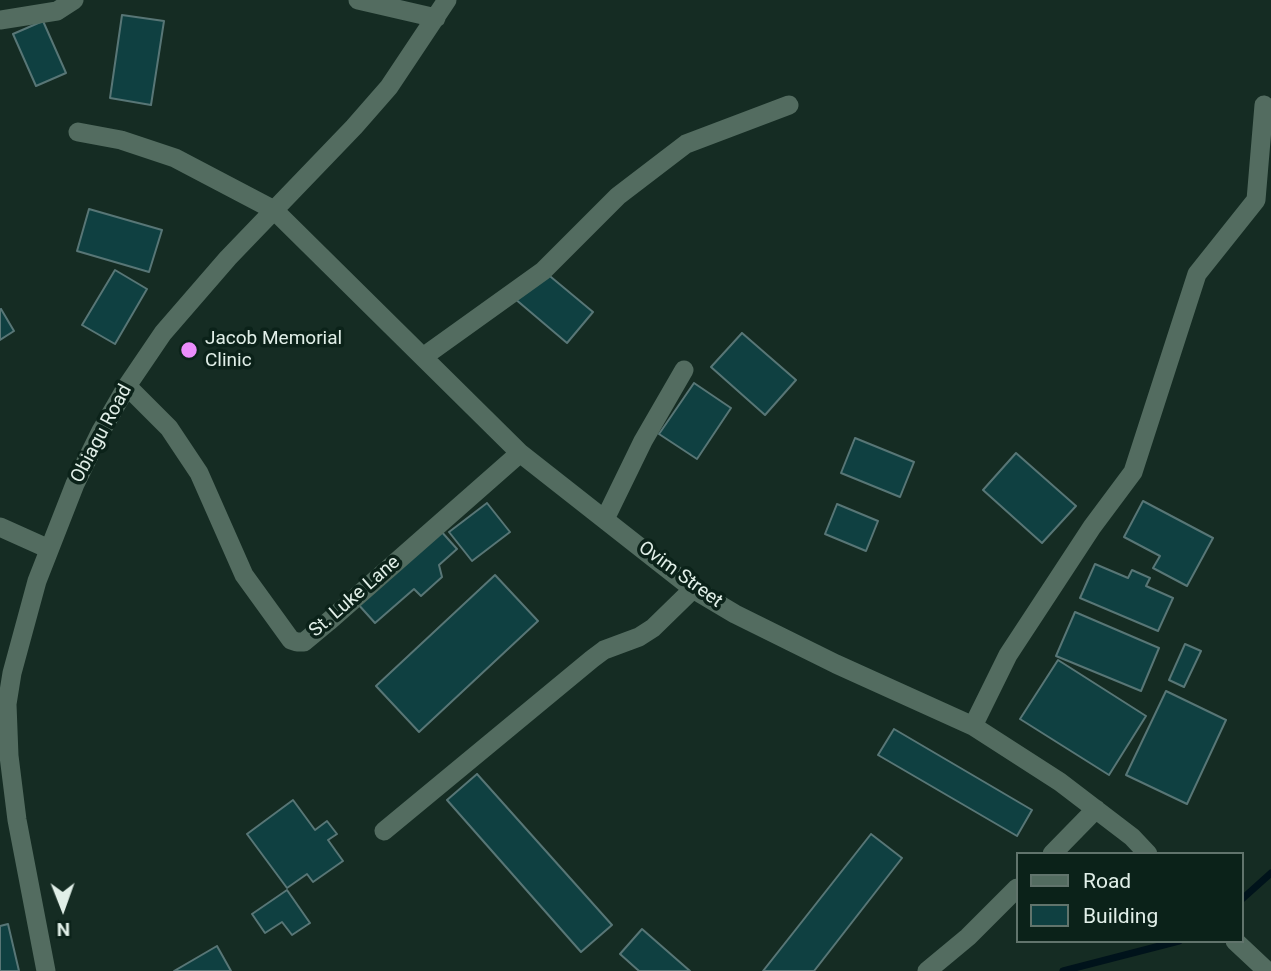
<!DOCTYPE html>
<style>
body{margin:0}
#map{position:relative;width:1271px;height:971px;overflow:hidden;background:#152c23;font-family:Roboto,sans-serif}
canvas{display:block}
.legend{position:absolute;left:1016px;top:852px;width:228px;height:91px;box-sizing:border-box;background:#0b2219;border:2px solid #61746c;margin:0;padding:9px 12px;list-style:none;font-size:21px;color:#e1efe8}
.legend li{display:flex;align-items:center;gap:14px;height:35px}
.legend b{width:35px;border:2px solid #61746c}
.north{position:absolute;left:28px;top:873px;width:70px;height:70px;-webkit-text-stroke:5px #0b2219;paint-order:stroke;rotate:179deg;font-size:19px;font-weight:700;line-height:28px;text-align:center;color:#e1efe8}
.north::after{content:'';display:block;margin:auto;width:24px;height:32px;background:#e1efe8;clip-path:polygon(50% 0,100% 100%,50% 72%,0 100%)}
</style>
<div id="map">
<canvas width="1271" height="971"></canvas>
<ul class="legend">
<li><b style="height:9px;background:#536c60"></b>Road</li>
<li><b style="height:19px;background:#0f4041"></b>Building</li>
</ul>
<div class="north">N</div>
</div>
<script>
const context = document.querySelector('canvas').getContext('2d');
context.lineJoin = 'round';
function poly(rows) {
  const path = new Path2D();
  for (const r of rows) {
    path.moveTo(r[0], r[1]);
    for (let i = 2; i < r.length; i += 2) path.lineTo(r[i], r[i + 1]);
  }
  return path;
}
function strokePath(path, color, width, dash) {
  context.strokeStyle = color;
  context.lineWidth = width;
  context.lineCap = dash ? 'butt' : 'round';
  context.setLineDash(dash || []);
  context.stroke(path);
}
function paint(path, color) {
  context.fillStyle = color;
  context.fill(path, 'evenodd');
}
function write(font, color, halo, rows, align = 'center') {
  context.font = font + ' Roboto,sans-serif';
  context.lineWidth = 7;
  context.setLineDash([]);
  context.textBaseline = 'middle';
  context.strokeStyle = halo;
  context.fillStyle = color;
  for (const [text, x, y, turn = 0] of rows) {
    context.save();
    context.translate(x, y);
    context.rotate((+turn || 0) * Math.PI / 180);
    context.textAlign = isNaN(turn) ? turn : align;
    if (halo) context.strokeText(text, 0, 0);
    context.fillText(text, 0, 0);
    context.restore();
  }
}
const stream = poly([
 [1241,900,1271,873],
 [1063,971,1179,941]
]);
const building = poly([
 [122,15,164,21,151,105,110,98,122,15],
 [43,21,66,73,36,86,13,34,43,21],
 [89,209,162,230,149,272,77,251,89,209],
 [539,267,593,312,567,343,514,298,539,267],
 [115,270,147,289,115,344,82,325,115,270],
 [1,309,14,331,0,340,0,310,1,309],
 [742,333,796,380,765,415,711,367,742,333],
 [694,383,731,408,697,459,659,434,694,383],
 [855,438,914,462,900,497,841,473,855,438],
 [1016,453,1076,506,1042,543,983,490,1016,453],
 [1143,501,1213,538,1187,586,1153,568,1160,556,1124,537,1143,501],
 [487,503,510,532,472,561,449,532,487,503],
 [837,504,878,521,866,551,825,534,837,504],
 [440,530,457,549,439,565,442,577,421,596,414,589,375,623,357,603,440,530],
 [1095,564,1128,578,1132,570,1150,578,1146,586,1173,598,1158,631,1080,598,1095,564],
 [495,575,538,621,419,732,376,686,495,575],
 [1075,612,1159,648,1141,691,1056,656,1075,612],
 [1185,644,1201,651,1184,687,1169,680,1185,644],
 [1058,660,1146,716,1109,775,1020,719,1058,660],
 [1166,691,1226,720,1187,804,1126,775,1166,691],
 [894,729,1032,810,1017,836,878,755,894,729],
 [477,774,612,925,581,952,447,800,477,774],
 [293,800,315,830,327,821,337,834,328,840,343,861,313,882,307,874,287,888,247,834,293,800],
 [871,834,902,858,814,971,763,971,871,834],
 [287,890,310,923,292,935,282,922,265,933,252,914,287,890],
 [8,924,19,971,0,971,0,926,8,924],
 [642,929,690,971,639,971,620,954,642,929],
 [217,946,231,971,174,971,217,946]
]);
const street = poly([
 [358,0,436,18],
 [0,20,57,11,74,0],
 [78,132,121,140,175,158,274,210,520,453,693,589,735,614,836,664,973,726,1060,782,1132,837,1148,854],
 [423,357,543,271,618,196,686,144,789,105],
 [127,386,169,428,199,473,244,575,291,640,297,642,304,642,328,622,520,453],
 [605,519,643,441,684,370],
 [0,527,49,549],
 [973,726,1008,655,1092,527,1133,472,1197,274,1256,200,1264,105],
 [384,831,592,659,604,650,639,637,653,628,693,589],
 [1052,854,1096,809],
 [1235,941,1267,971],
 [46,971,17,820,9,756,7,704,12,673,37,581,75,484,101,431,127,386,163,333,228,258,354,127,389,87,447,0],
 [927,971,968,937,1017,888]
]);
const markers = [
 [189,350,9,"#eb8dfb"]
];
const poiNames = [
 ["Jacob Memorial",205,339],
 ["Clinic",205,361]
];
const streetNames = [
 ["Obiagu Road",102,434,-62],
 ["Ovim Street",680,575,36],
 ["St. Luke Lane",355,597,-41]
];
strokePath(stream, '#00131b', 7);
paint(building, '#0f4041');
strokePath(building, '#587676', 2);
strokePath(street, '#536c60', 19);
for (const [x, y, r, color] of markers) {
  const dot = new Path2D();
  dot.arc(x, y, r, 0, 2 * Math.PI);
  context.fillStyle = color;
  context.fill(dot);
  strokePath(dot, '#0b2219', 2.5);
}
write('19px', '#e1efe8', '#0b2219', poiNames, 'left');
write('19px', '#e1efe8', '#0b2219', streetNames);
</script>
